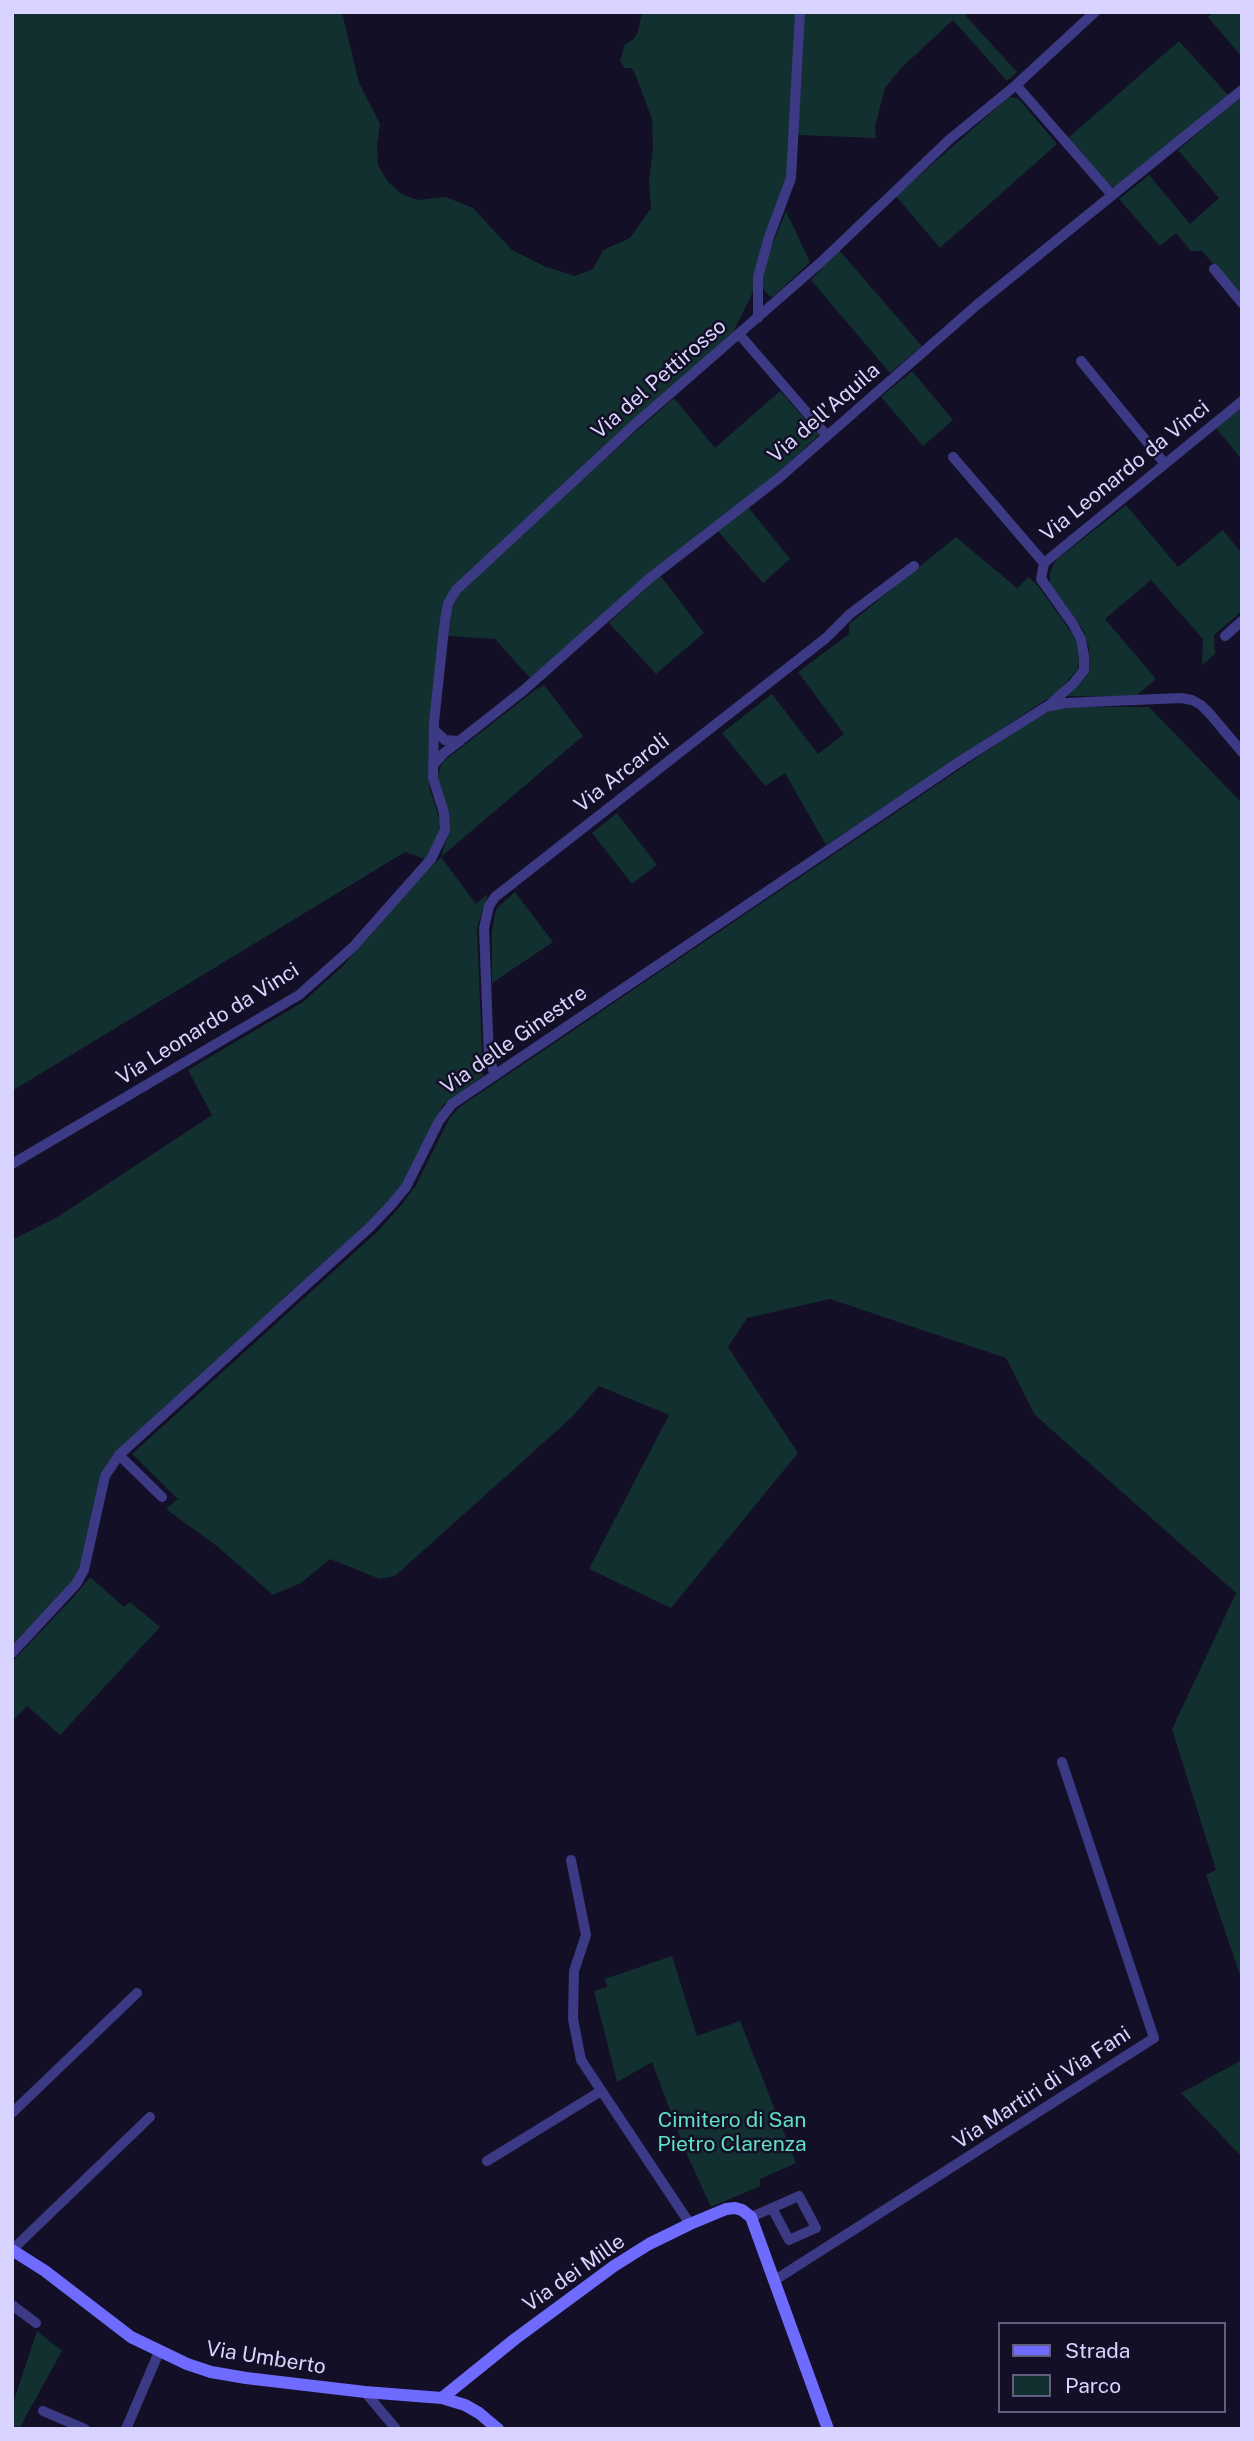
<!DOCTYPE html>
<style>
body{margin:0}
#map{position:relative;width:1254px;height:2441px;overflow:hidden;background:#130f26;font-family:"Public Sans",sans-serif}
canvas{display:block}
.frame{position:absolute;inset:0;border:14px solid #d9d4ff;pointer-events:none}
.legend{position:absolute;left:998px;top:2322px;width:228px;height:91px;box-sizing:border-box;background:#130f26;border:2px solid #625e7d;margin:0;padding:9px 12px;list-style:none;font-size:21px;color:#d9d4ff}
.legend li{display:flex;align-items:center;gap:14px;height:35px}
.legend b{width:35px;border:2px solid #625e7d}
</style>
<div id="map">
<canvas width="1254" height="2441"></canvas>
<div class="frame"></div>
<ul class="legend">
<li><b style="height:9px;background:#6f6bff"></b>Strada</li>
<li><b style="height:19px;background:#12302f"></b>Parco</li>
</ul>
</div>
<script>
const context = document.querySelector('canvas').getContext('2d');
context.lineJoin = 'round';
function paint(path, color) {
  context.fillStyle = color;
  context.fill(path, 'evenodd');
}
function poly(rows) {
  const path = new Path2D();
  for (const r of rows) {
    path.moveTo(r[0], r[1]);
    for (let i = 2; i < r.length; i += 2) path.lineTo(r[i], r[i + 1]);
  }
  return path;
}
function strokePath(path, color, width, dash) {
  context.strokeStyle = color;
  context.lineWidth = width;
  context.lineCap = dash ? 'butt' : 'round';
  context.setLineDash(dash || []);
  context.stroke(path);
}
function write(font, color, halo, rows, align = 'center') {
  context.font = font + ' "Public Sans",sans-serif';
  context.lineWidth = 5;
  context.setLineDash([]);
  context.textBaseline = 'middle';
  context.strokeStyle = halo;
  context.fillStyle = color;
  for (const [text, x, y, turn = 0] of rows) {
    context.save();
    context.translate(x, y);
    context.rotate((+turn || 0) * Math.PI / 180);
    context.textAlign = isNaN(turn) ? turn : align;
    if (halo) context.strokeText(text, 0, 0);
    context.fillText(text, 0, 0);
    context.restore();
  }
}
const green = poly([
 [12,12,342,12,359,83,380,124,377,145,378,165,388,182,402,194,417,200,446,197,473,208,512,250,546,267,575,276,593,269,603,250,630,238,651,208,649,182,653,148,652,119,635,74,631,68,624,68,620,60,625,44,633,40,638,32,642,12,797,12,788,176,751,296,733,332,456,585,440,635,428,759,429,786,441,824,439,834,425,859,405,852,12,1091],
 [804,12,970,12,966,16,1017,72,1007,81,953,20,901,68,885,88,875,127,876,138,798,135],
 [1214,12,1242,12,1242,57,1208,17],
 [1179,41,1228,95,1115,188,1109,185,1068,138],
 [1242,96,1242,297,1202,251,1191,251,1176,233,1160,246,1119,199,1149,175,1190,224,1219,198,1178,150],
 [1009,97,1018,98,1057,144,940,248,896,196],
 [786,211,810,262,774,296,770,297,764,290,762,282,766,260],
 [839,250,922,346,890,373,811,280],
 [912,371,953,420,923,446,881,397],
 [780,391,819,435,775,475,531,679,495,639,448,636,451,611,460,592,583,478,674,398,715,448],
 [1242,407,1242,460,1216,428],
 [1126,505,1178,567,1223,530,1242,554,1242,611,1214,635,1215,654,1202,665,1203,639,1151,580,1105,619,1156,679,1135,697,1068,696,1087,675,1089,648,1083,629,1050,583,1050,572,1056,560],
 [748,507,790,559,763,583,717,530],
 [956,537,1017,588,1029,577,1039,587,1076,639,1079,656,1078,669,1059,691,826,845,785,773,765,786,722,733,772,694,818,754,844,734,798,672,849,634,849,624],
 [660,575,704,633,656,674,609,623],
 [544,685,583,736,441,857,476,904,488,894,477,928,483,1076,443,1105,403,1185,365,1225,113,1455,100,1475,80,1569,73,1581,12,1645,12,1240,59,1216,212,1115,188,1070,303,1002,342,967,424,873,441,857,450,828,437,784,440,767,444,761,535,690],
 [1065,707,1149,707,1242,803,1242,1981,1206,1875,1216,1870,1172,1729,1236,1593,1035,1415,1006,1358,830,1299,747,1318,728,1347,798,1453,671,1608,589,1569,669,1415,599,1386,572,1417,395,1576,380,1579,330,1559,301,1583,273,1595,218,1547,166,1509,178,1499,132,1454,377,1232,399,1208,416,1185,450,1117,461,1106,1043,713],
 [617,813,657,865,632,884,592,833],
 [515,892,553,942,492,983,492,932,495,913,498,907],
 [90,1577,124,1607,130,1602,160,1627,60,1735,27,1706,12,1721,12,1662,78,1592],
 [672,1956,697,2036,740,2021,796,2163,760,2179,760,2186,711,2207,685,2150,652,2062,617,2082,594,1991,607,1987,605,1979],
 [1242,2060,1242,2157,1181,2093],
 [37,2331,62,2351,19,2429,12,2429,12,2406]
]);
const street = poly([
 [1016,85,1112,195],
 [1214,269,1242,303],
 [758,318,758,277,769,237,791,178,800,12],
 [739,334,827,436],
 [1081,361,1165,464],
 [953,457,1044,563],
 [1225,636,1242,621],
 [1048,706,1073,684,1084,670,1084,657,1081,639,1073,624,1041,579,1044,563,1242,401],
 [434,730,445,740,460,741],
 [433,765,444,753,524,690,650,578,779,478,978,304,1242,90],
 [495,1075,489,1058,484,928,489,906,495,897,826,638,850,614,914,566],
 [12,1164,299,995,353,947,431,859,445,830,444,813,433,778,434,722,445,620,448,604,456,590,634,425,821,262,950,139,1016,85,1095,12],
 [119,1455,162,1497],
 [12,1653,76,1584,84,1570,105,1476,119,1455,369,1228,391,1205,406,1187,439,1121,452,1104,962,760,1046,707,1065,703,1181,698,1192,700,1201,705,1210,714,1242,752],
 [571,1860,586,1935,574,1971,573,2019,581,2060,690,2224],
 [12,2113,137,1993],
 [487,2161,601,2091],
 [751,2217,772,2208,799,2196,816,2228,789,2240,772,2208],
 [12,2250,150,2117],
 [775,2280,1154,2038,1062,1762],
 [12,2305,36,2323],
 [365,2392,396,2429],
 [43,2411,85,2429],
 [126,2429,159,2352]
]);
const secondary = poly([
 [12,2250,45,2271,131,2337,187,2364,211,2372,246,2378,365,2392,442,2398,465,2405,479,2413,498,2429],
 [442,2398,515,2339,614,2266,649,2244,690,2224,726,2209,735,2208,742,2210,751,2217,828,2429]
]);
const streetNames = [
 ["Via del Pettirosso",659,379,-41],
 ["Via dell'Aquila",824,413,-41],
 ["Via Leonardo da Vinci",1125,471,-39],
 ["Via Arcaroli",622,773,-38],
 ["Via Leonardo da Vinci",208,1024,-32],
 ["Via delle Ginestre",514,1040,-35],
 ["Via Martiri di Via Fani",1042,2088,-33],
 ["Via dei Mille",574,2273,-35],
 ["Via Umberto",266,2358,9]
];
const parkNames = [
 ["Cimitero di San",732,2121],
 ["Pietro Clarenza",732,2145]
];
paint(green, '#12302f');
strokePath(street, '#3d3a85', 10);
strokePath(secondary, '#6f6bff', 12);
write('21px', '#d9d4ff', '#130f26', streetNames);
write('21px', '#5fe0c0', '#130f26', parkNames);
</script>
